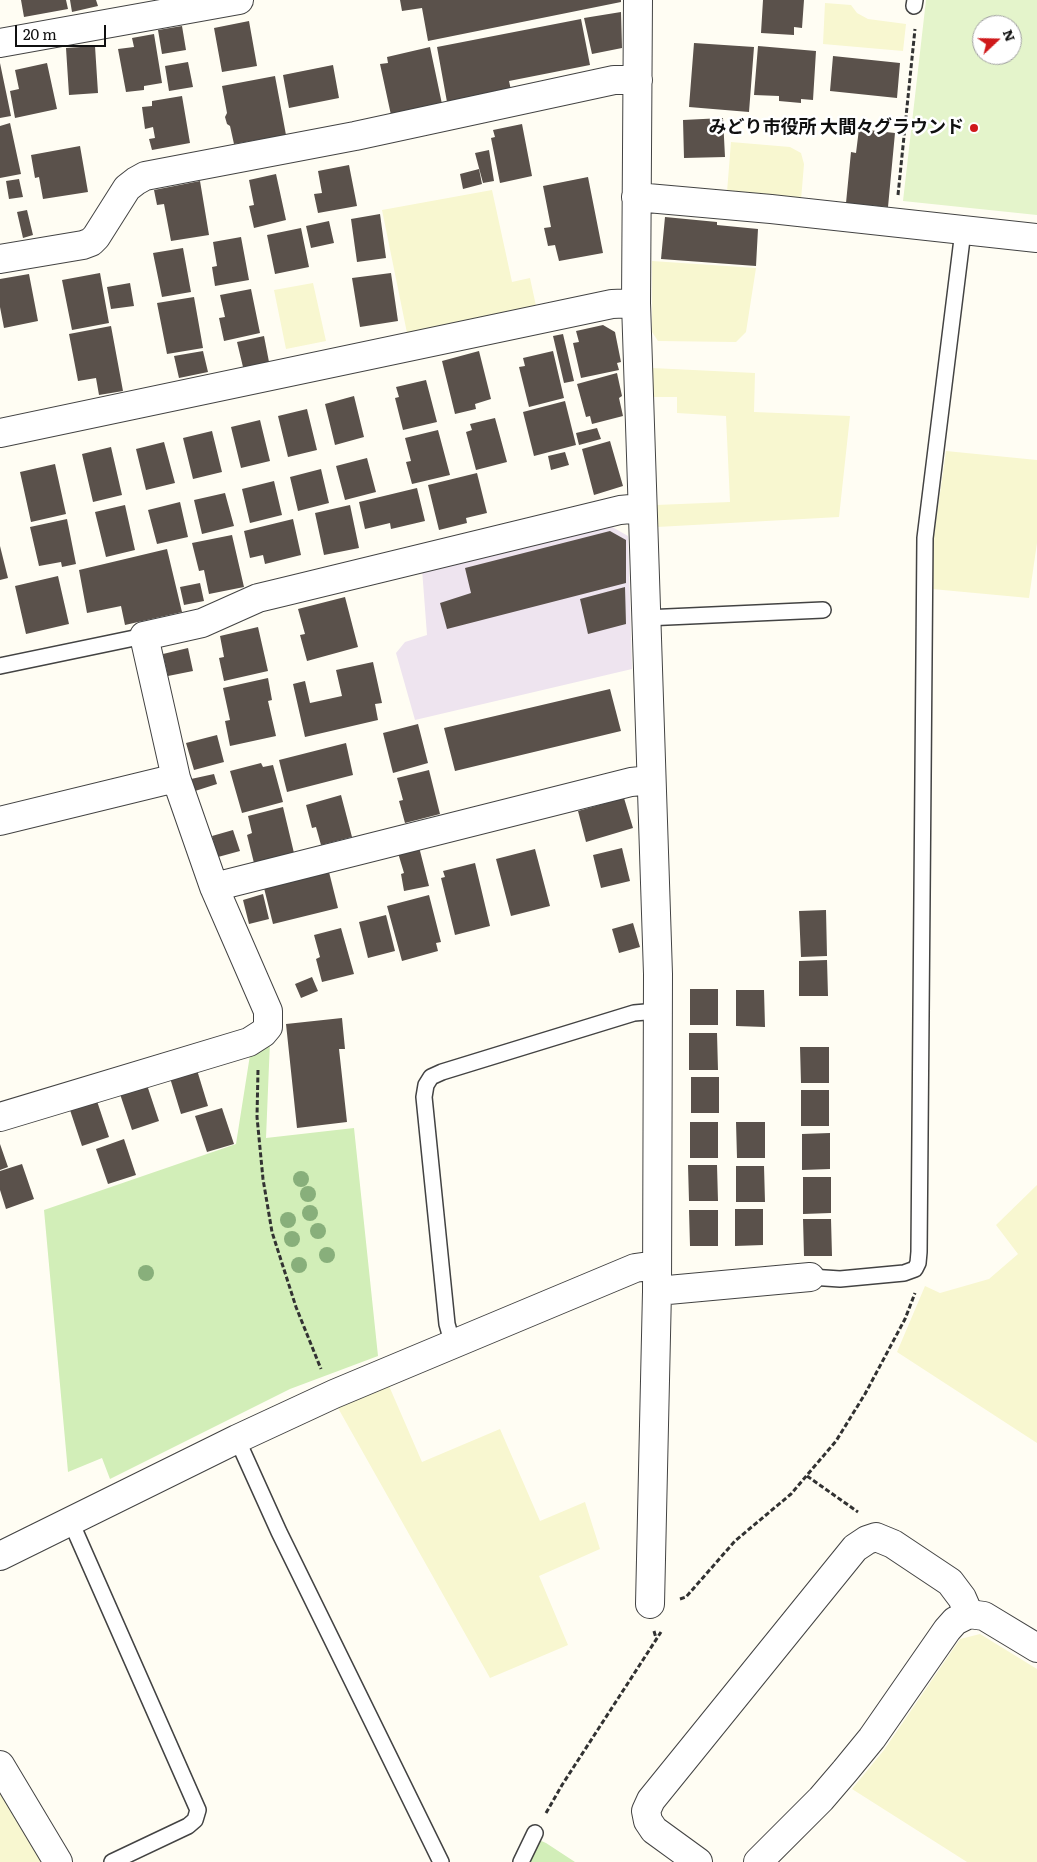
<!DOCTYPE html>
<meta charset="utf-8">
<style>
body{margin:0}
#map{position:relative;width:1037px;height:1862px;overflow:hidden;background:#fffdf3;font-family:Literata,serif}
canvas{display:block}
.north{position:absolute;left:972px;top:15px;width:50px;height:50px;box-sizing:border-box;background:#fff;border:1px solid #9f9f9f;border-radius:50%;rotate:69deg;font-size:14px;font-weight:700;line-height:20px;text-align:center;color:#101010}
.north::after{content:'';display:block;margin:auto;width:18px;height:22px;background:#cf191b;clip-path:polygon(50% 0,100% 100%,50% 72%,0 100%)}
.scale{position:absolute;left:15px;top:25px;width:91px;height:22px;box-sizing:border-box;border:2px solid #101010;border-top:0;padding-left:6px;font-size:15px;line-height:18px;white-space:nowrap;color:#101010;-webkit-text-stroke:4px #fff;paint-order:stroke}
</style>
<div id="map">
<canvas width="1037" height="1862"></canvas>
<div class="north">N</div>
<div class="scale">20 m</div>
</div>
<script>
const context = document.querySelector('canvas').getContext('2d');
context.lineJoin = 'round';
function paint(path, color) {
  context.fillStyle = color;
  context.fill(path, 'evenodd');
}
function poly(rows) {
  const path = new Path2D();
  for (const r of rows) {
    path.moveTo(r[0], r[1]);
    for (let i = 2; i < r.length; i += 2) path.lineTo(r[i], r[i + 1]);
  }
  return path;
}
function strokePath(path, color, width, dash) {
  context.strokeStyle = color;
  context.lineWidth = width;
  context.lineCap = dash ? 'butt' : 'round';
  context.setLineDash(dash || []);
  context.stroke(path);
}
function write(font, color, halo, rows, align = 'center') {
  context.font = font + ' Literata,"Noto Sans JP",serif';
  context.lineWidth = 5;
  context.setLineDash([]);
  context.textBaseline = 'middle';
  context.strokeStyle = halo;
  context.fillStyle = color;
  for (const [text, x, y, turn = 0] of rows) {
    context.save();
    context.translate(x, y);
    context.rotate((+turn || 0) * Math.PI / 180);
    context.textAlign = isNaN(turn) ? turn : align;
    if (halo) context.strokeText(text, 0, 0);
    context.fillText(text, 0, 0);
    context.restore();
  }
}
const industrial = poly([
 [607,524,628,536,632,669,415,720,396,653,405,642,427,635,422,569]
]);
const farmland = poly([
 [825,3,851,5,857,13,868,19,906,24,903,51,823,44],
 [731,142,790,147,801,153,804,164,801,200,727,192],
 [492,190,512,282,530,278,536,306,407,333,382,210],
 [652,261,756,268,746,332,736,342,658,341,652,332],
 [313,283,326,341,286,349,274,290],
 [652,368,755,373,754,412,850,416,839,517,657,527,656,505,730,502,726,416,677,413,677,397,653,397],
 [946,451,1037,460,1037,543,1029,598,932,589,933,542],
 [1037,1185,1037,1443,897,1352,925,1286,940,1293,989,1279,1018,1254,996,1225],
 [389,1386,422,1462,500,1429,540,1521,585,1502,600,1549,539,1576,568,1645,490,1678,338,1408],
 [980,1634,1037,1669,1037,1862,967,1862,852,1789,884,1750,960,1639],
 [0,1786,44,1862,0,1862]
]);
const green = poly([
 [270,1041,266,1138,354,1128,378,1356,290,1389,110,1479,102,1458,68,1472,44,1210,236,1144,250,1055],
 [539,1840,546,1843,575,1862,528,1862]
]);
const pitch = poly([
 [926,0,1037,0,1037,215,903,201],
 [982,25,1012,25,1012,55,982,55]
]);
const building = poly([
 [21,0,66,0,68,9,24,17],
 [70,0,96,0,98,6,72,12],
 [400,0,621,0,621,2,428,41,422,8,402,11],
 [763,0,804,0,802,28,794,27,794,35,761,33],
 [621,12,622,48,592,54,584,18],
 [581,19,590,65,509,81,511,90,447,102,437,47],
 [249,21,257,66,222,72,214,28],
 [182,26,186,50,162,54,158,30],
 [154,34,162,83,144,86,144,90,126,92,118,49,134,47,132,38],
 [694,43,754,47,749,112,689,107],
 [95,46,98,93,69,95,66,48],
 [758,46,816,51,813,100,801,99,801,103,779,101,779,96,754,95],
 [430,47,442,104,391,115,380,64,388,63,387,57],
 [833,56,900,63,897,98,830,91],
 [188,62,193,87,169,91,165,66],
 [0,63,11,116,0,118],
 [47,63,57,109,15,118,10,91,19,89,15,70],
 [333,65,339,98,289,108,283,75],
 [275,76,286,135,234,144,230,126,227,124,225,117,227,113,222,86],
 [182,96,190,143,152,150,149,139,155,138,153,127,145,129,142,107,152,106,152,101],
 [723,118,725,157,684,158,683,120],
 [10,123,21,174,0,178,0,126],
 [522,124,532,176,500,183,491,138,495,137,493,130],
 [859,129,895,133,888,207,846,203,851,152,856,153],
 [80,146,88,192,43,199,39,177,35,178,31,155],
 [489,150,494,181,483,183,475,153],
 [349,165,357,206,318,213,314,194,322,193,318,171],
 [479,169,482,184,463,189,460,174],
 [276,174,286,220,254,228,249,206,254,205,249,180],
 [588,177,603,253,559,261,555,245,548,246,544,228,551,227,543,186],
 [19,179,23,197,9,199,6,181],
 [200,181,209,235,171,241,164,204,157,205,154,190],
 [27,210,33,235,23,238,17,212],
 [380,214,386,258,357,262,351,219],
 [665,217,717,222,717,225,758,229,756,266,661,259],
 [329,221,334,243,311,248,306,226],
 [301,228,309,267,275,274,267,235],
 [241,237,249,280,215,286,212,267,217,266,213,242],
 [183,248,191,292,162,297,153,253],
 [100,273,109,323,72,330,62,280],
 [391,273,398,321,360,327,352,278],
 [29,274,38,321,4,328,0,307,0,279],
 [130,283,134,306,111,309,107,287],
 [251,289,260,333,224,341,219,318,225,317,220,295],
 [194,297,203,348,167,354,157,303],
 [603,325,615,332,621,362,617,363,619,370,581,378,573,343,579,342,576,331],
 [111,326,123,391,99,395,96,378,78,381,69,334],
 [563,334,574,381,564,383,553,336],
 [264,336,269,362,243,367,237,342],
 [203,351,208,372,179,378,174,356],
 [479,351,491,399,475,404,476,409,455,414,442,361],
 [553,351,564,398,529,407,519,367,525,366,523,358],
 [617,373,622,396,619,398,623,416,592,424,590,416,586,417,577,384],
 [426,380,437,422,403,430,395,398,399,397,396,387],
 [354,396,364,437,335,445,325,404],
 [565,401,576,445,534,456,523,412],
 [307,409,317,450,288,457,278,416],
 [495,418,507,462,476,470,466,432,472,430,470,424],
 [260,420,270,461,241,468,231,427],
 [597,428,601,439,579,445,576,433],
 [438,430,450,475,412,484,406,462,411,461,405,438],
 [212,431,222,472,193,479,183,438],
 [610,441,623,486,594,495,582,449],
 [164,442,175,483,146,490,136,449],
 [111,447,122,495,93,502,82,454],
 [565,452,569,465,551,470,548,456],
 [367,458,376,492,345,500,336,466],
 [55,464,66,514,31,522,20,472],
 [321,469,329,503,298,511,290,477],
 [477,473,487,513,466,518,467,523,439,530,428,485],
 [274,481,282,515,250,523,242,489],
 [417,488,425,521,391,529,390,523,365,529,359,502],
 [225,493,234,526,202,534,194,500],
 [180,502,188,537,157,544,148,510],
 [125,505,135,550,106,557,95,512],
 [350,505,359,548,324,555,315,513],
 [67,519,76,564,62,567,61,562,39,566,30,527],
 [293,519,301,555,265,564,263,555,250,558,244,531],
 [610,531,626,540,626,583,447,629,440,603,471,593,465,568],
 [232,535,244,587,209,594,204,570,199,571,192,543],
 [0,546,8,578,0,580],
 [167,549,182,612,125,625,121,606,87,613,79,570],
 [58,576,69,624,26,634,15,586],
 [200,583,204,601,184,605,180,587],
 [625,587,626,624,588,634,580,599],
 [345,597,358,647,307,661,300,635,305,634,298,609],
 [258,627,268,671,224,681,219,658,224,657,220,636],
 [188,648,193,671,168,676,163,654],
 [373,662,382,703,375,704,378,720,305,737,293,684,305,681,310,703,342,696,336,670],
 [268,678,272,700,268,701,276,736,230,746,225,721,230,720,223,688],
 [610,689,621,731,455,771,444,728],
 [418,724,428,763,393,773,383,733],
 [217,735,224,762,194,770,186,743],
 [346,743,353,775,287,792,279,760],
 [261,763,263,767,273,765,283,802,242,813,230,771],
 [429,770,440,814,405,823,399,801,403,800,397,778],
 [214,774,217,784,195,791,191,779],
 [341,795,352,837,321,845,316,827,312,828,306,805],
 [624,798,633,828,586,842,578,811],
 [283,807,294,853,254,863,247,835,252,833,248,816],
 [233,830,240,851,218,857,212,836],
 [419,847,429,886,404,891,401,874,404,873,398,853],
 [622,848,630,881,601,888,593,855],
 [535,849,550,906,511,916,496,859],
 [475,863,490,926,455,935,441,878,445,877,443,871],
 [329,872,338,908,273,924,264,888],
 [263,894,269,919,249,924,243,900],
 [429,895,441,942,436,943,438,951,402,961,387,906],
 [826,910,827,956,801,957,799,911],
 [386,915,395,951,368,958,359,922],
 [633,923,640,947,619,953,612,929],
 [341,928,354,974,322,982,316,959,320,957,314,935],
 [827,960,828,996,799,996,799,961],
 [312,977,318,991,301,998,295,984],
 [690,989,718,989,718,1025,690,1025],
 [736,990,764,990,765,1027,736,1026],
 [342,1018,345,1049,339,1049,347,1122,297,1128,286,1024],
 [689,1033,717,1033,718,1070,689,1070],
 [800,1047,829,1047,829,1083,801,1083],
 [197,1070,208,1106,181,1114,170,1078],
 [691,1077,719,1077,719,1113,691,1113],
 [147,1085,159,1121,132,1130,120,1094],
 [801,1090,829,1090,829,1126,801,1126],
 [97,1101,109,1137,82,1146,70,1110],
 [222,1108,234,1144,207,1152,195,1116],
 [690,1122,718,1122,718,1158,690,1158],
 [736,1122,765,1122,765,1158,737,1158],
 [830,1133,830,1169,802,1170,802,1134],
 [124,1139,136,1175,108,1184,96,1149],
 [0,1144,8,1167,0,1170],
 [22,1164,34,1199,6,1209,0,1190,0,1171],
 [688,1165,717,1165,718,1201,689,1201],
 [736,1166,764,1166,765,1202,736,1202],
 [803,1177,831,1177,831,1213,803,1214],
 [735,1209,763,1209,763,1245,735,1246],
 [689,1210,718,1210,718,1246,690,1246],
 [803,1219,831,1219,832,1256,804,1256]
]);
const path = poly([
 [898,195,915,29],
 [258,1070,257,1117,263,1179,272,1232,296,1307,321,1369],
 [807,1476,858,1512],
 [680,1599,686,1597,735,1541,791,1494,836,1441,865,1394,905,1319,915,1293],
 [654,1631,656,1638],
 [546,1813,562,1785,661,1632]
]);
const service = poly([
 [914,6,915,0],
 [645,618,823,610],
 [0,666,144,636],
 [810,1277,840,1279,904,1273,915,1269,918,1263,919,1252,925,538,963,231],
 [453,1345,447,1324,424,1097,426,1085,431,1077,442,1072,634,1013,657,1011],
 [237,1439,279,1532,441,1862],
 [71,1522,198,1810,195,1820,188,1826,112,1862],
 [521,1862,535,1833]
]);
const minor = poly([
 [638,0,636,303,658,974,657,1291,650,1604],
 [0,43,239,0],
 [636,197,771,209,1037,238],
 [0,259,83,245,91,242,96,237,127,188,136,181,145,176,355,136,614,80,638,80],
 [0,433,612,304,636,303],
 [0,821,176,778],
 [214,887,631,782,651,780],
 [0,1117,249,1042,263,1033,268,1027,268,1011,214,887,176,778,144,636,202,623,258,598,283,592,620,510,642,508],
 [657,1291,810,1277],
 [0,1556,237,1439,334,1394,635,1268,656,1265],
 [0,1765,58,1862],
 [698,1862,654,1830,648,1821,646,1811,651,1800,855,1548,867,1540,876,1537,893,1544,950,1582,962,1598,969,1614]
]);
const tertiary = poly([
 [758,1862,821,1799,845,1771,872,1738,947,1630,955,1621,969,1614,984,1616,1037,1648]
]);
const trees = [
 [301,1179],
 [308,1194],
 [310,1213],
 [288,1220],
 [318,1231],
 [292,1239],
 [327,1255],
 [299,1265],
 [146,1273]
];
const markers = [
 [974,128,5,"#cf191b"]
];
const poiNames = [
 ["みどり市役所 大間々グラウンド",964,128]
];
paint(industrial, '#eee4ef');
paint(farmland, '#f8f7d0');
paint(green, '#d2eeb8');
paint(pitch, '#e4f4cb');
paint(building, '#5a514b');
strokePath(service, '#434343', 18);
strokePath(minor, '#434343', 30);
strokePath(tertiary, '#434343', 30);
strokePath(path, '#323232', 3, [5, 2.5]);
strokePath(service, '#fff', 15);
strokePath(minor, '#fff', 28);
strokePath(tertiary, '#fff', 28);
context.fillStyle = '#88af7b';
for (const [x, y] of trees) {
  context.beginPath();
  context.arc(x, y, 8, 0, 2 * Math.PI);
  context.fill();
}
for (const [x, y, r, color] of markers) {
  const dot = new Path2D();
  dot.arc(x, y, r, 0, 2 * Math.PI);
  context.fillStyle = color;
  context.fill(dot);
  strokePath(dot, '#fff', 2);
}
write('bold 18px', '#101010', '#fff', poiNames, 'right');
</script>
